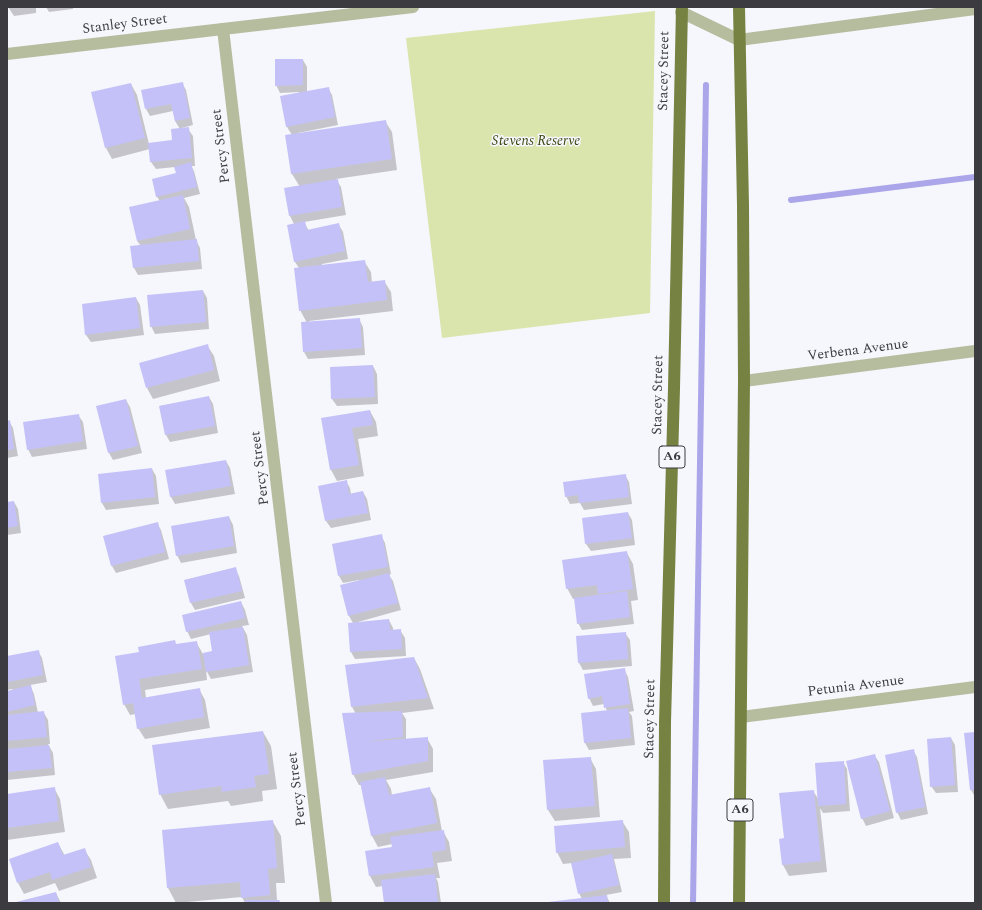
<!DOCTYPE html>
<style>
body{margin:0}
#map{position:relative;width:982px;height:910px;overflow:hidden;background:#f6f6fd;font-family:Spectral,serif}
canvas{display:block}
.frame{position:absolute;inset:0;border:8px solid #3b3b40;pointer-events:none}
</style>
<div id="map">
<canvas width="982" height="910"></canvas>
<div class="frame"></div>
</div>
<script>
const context = document.querySelector('canvas').getContext('2d');
context.lineJoin = 'round';
function paint(path, color) {
  context.fillStyle = color;
  context.fill(path, 'evenodd');
}
function poly(rows) {
  const path = new Path2D();
  for (const r of rows) {
    path.moveTo(r[0], r[1]);
    for (let i = 2; i < r.length; i += 2) path.lineTo(r[i], r[i + 1]);
  }
  return path;
}
function strokePath(path, color, width, dash) {
  context.strokeStyle = color;
  context.lineWidth = width;
  context.lineCap = dash ? 'butt' : 'round';
  context.setLineDash(dash || []);
  context.stroke(path);
}
function write(font, color, halo, rows, align = 'center') {
  context.font = font + ' Spectral,serif';
  context.lineWidth = 3;
  context.setLineDash([]);
  context.textBaseline = 'middle';
  context.strokeStyle = halo;
  context.fillStyle = color;
  for (const [text, x, y, turn = 0] of rows) {
    context.save();
    context.translate(x, y);
    context.rotate((+turn || 0) * Math.PI / 180);
    context.textAlign = isNaN(turn) ? turn : align;
    if (halo) context.strokeText(text, 0, 0);
    context.fillText(text, 0, 0);
    context.restore();
  }
}
const green = poly([
 [655,11,650,313,442,338,406,38]
]);
const shadow = poly([
 [8,7,45,7,36,8,36,13,14,16],
 [46,7,73,7,73,9,49,12],
 [303,60,307,67,307,92,328,88,332,95,338,125,298,133,298,134,385,121,392,132,397,170,336,179,341,187,346,215,304,222,309,231,339,225,343,232,348,259,322,264,322,266,364,261,371,272,372,283,384,281,391,292,393,311,309,321,309,323,359,319,363,327,365,355,308,359,304,352,302,323,307,323,300,310,299,268,295,262,294,224,290,216,285,189,300,187,292,174,292,135,287,127,299,92,280,93,276,85],
 [182,83,186,90,193,125,182,128,182,129,188,129,193,136,195,166,191,166,194,171,200,194,184,198,189,207,196,240,200,248,202,269,138,275,134,268,141,246,137,241,160,201,157,197,153,180,177,174,175,167,156,169,151,162,150,149,112,159,106,148,131,84,137,95,149,144,173,141,180,129,175,121,173,111,150,116,146,109],
 [203,291,207,298,209,329,155,334,151,326],
 [136,298,140,305,144,335,91,342,86,335],
 [207,345,214,356,220,381,153,399,147,388],
 [373,366,377,374,378,404,337,406,332,399],
 [209,397,213,404,218,433,170,442,166,435,160,406],
 [126,400,130,407,142,453,113,460,109,453,97,407],
 [370,411,376,422,378,436,358,439,364,476,337,481,331,470,322,419],
 [78,415,83,422,87,449,32,457,28,449],
 [9,421,13,428,18,456,7,458,7,422],
 [226,461,230,468,235,494,175,504,171,497,166,471],
 [152,469,156,476,159,504,106,510,102,503],
 [625,475,629,482,632,504,584,510,580,503,570,504,566,496],
 [346,481,350,488,351,494,363,492,367,499,371,520,331,528,326,521,319,487],
 [14,502,18,509,21,533,7,535,7,503],
 [628,513,632,520,635,545,591,551,586,544],
 [229,517,233,525,237,553,181,563,177,555],
 [157,523,161,530,169,559,116,573,112,566,105,537],
 [381,535,385,543,391,574,389,575,393,581,401,610,358,622,358,623,389,620,393,628,393,631,400,630,405,638,406,656,355,659,351,652,349,624,353,623,349,616,341,586,359,582,359,580,343,583,339,576],
 [627,553,633,564,638,600,631,601,634,624,582,630,578,623,575,599,573,599,567,588],
 [235,569,239,576,245,598,195,610,191,603,185,580],
 [241,602,245,610,249,625,242,626,247,635,253,672,211,679,206,670,207,680,145,690,146,698,199,689,205,700,210,728,145,739,138,728,136,714,130,715,124,704,116,657,196,642,203,654,214,652,211,634,191,639,187,631],
 [625,633,630,640,632,666,583,670,579,663],
 [38,651,42,658,47,682,30,685,34,694,38,713,44,713,48,720,50,744,48,744,53,753,55,775,7,780,7,692,13,690,12,689,7,690,7,657],
 [414,658,420,669,434,709,402,713,406,719,406,740,427,738,433,749,433,772,386,780,391,789,392,795,429,788,436,799,442,831,443,831,449,842,452,861,437,863,440,878,436,878,438,882,441,903,385,903,383,886,376,887,370,876,393,848,392,844,378,847,372,836,362,785,359,785,353,774,356,714,352,707],
 [624,669,628,677,634,711,629,712,632,716,635,745,589,750,585,743,607,711,604,704,593,706,589,698],
 [263,732,271,746,277,789,262,791,263,801,231,806,228,801,168,809,160,794],
 [975,733,975,797,971,790],
 [951,738,955,745,958,792,936,793,931,786],
 [913,750,917,757,928,814,901,820,897,812],
 [874,755,879,762,894,818,866,826,862,818],
 [590,758,596,769,600,817,555,821,548,810],
 [843,762,847,769,850,811,823,813,820,808,827,872,789,876,783,865,785,839,813,791,819,800],
 [54,788,60,799,65,832,7,840,7,795],
 [622,821,629,832,631,858,614,859,622,892,606,895,610,903,548,903,582,899,579,893,572,863,563,864,557,852],
 [273,822,281,836,285,883,276,883,277,901,280,903,245,903,242,897,176,903,168,888,163,831],
 [58,843,65,856,84,849,91,860,97,878,59,891,55,883,24,894,18,883],
 [56,893,61,903,18,903]
]);
const stream = poly([
 [791,200,975,177],
 [693,903,706,85]
]);
const building = poly([
 [275,59,303,59,303,85,275,86],
 [183,82,190,118,175,121,171,104,145,109,141,90],
 [131,83,145,138,105,148,91,92],
 [329,87,335,117,286,127,280,96],
 [386,120,392,159,291,174,285,135],
 [189,127,192,158,150,162,148,143,172,140,171,129],
 [191,162,197,187,156,197,152,179,176,173,174,167],
 [338,179,342,207,289,216,284,188],
 [183,195,190,229,137,241,129,207],
 [305,221,307,230,339,223,345,251,294,262,287,225],
 [197,239,199,261,133,268,130,246],
 [365,260,368,282,385,280,387,300,299,311,294,268],
 [203,290,206,322,150,327,147,295],
 [136,297,140,328,85,335,82,304],
 [360,318,362,348,303,352,301,322],
 [208,344,214,370,146,388,139,363],
 [373,365,375,397,331,399,330,367],
 [209,396,215,426,165,435,159,406],
 [126,399,138,446,108,453,96,406],
 [370,410,373,425,352,428,359,465,330,470,321,418],
 [79,414,83,441,27,450,23,422],
 [10,420,14,449,7,450,7,421],
 [226,460,231,486,170,497,165,470],
 [152,468,155,497,101,503,98,474],
 [626,474,629,497,579,503,578,495,565,497,563,482],
 [347,480,349,494,363,491,368,513,325,521,318,486],
 [14,501,18,526,7,528,7,502],
 [628,512,632,538,585,544,582,518],
 [229,516,234,546,176,556,171,526],
 [158,522,165,552,111,566,103,536],
 [382,534,388,567,338,576,332,544],
 [627,551,633,589,598,594,597,585,566,589,562,560],
 [236,567,242,591,190,603,184,580],
 [389,573,398,603,348,616,340,585],
 [627,591,630,617,577,624,574,598],
 [241,601,245,618,186,632,182,615],
 [389,619,390,630,401,629,402,649,350,652,348,623],
 [243,627,249,665,206,672,203,653,212,651,209,632],
 [626,632,628,659,578,663,576,636],
 [175,640,176,644,197,641,202,669,139,679,142,698,200,688,204,717,137,729,133,703,123,705,115,656,139,652,138,647],
 [39,650,43,675,7,682,7,656],
 [414,657,428,698,351,707,345,665],
 [625,668,630,704,604,708,602,696,588,699,584,674],
 [31,685,35,705,7,712,7,691],
 [628,708,631,738,584,743,581,713],
 [44,711,47,737,7,741,7,715],
 [402,711,403,737,363,742,428,737,428,761,352,775,342,713],
 [263,731,269,774,254,776,256,787,222,792,221,786,159,795,152,745],
 [975,732,975,790,970,790,964,733],
 [951,737,955,785,930,787,927,739],
 [49,745,52,768,7,772,7,749],
 [914,749,925,807,896,813,885,755],
 [875,754,890,811,861,819,846,761],
 [591,757,595,806,547,810,543,760],
 [844,761,846,804,818,806,815,763],
 [385,777,389,795,430,787,437,823,371,836,360,782],
 [55,787,59,821,7,828,7,794],
 [814,790,821,861,782,865,779,839,784,838,779,793],
 [273,820,277,868,268,869,270,895,241,898,240,882,167,888,162,830],
 [623,820,625,847,556,853,554,826],
 [444,830,446,850,432,852,434,867,369,876,365,851,392,847,390,837],
 [58,842,63,855,85,848,91,867,52,880,50,872,17,883,9,859],
 [612,854,619,885,578,894,571,863],
 [435,874,438,903,384,903,381,880],
 [56,892,59,903,16,903,16,902],
 [607,895,608,903,548,903,548,902],
 [245,900,280,900,279,903,245,903]
]);
const minor = poly([
 [223,29,326,903],
 [744,381,975,351],
 [741,717,975,687]
]);
const tertiary = poly([
 [681,12,739,40,975,9],
 [7,54,413,7]
]);
const trunk = poly([
 [739,7,743,205,744,381,739,903],
 [664,903,665,722,674,388,682,7]
]);
const shields = [
 [672,457,26],
 [740,810,26]
];
const shieldNames = [
 ["A6",672,457],
 ["A6",740,810]
];
const streetNames = [
 ["Stanley Street",125,25,-7],
 ["Stacey Street",665,71,-89],
 ["Percy Street",222,146,-97],
 ["Verbena Avenue",858,351,-7],
 ["Stacey Street",659,395,-89],
 ["Percy Street",261,468,-97],
 ["Petunia Avenue",856,687,-7],
 ["Stacey Street",651,719,-89],
 ["Percy Street",298,789,-97]
];
const parkNames = [
 ["Stevens Reserve",536,142]
];
paint(green, '#d9e5ac');
paint(shadow, '#0003');
strokePath(stream, '#aaa6e9', 6);
paint(building, '#c4c1f8');
strokePath(minor, '#b6bd9e', 12);
strokePath(tertiary, '#b6bd9e', 12);
strokePath(trunk, '#768242', 12);
for (const [x, y, w] of shields) {
  const box = new Path2D();
  box.roundRect(x - w / 2, y - 11, w, 22, 3);
  context.fillStyle = '#f6f6fd';
  context.fill(box);
  strokePath(box, '#3b3b40', 1);
}
write('bold 13px', '#3b3b40', null, shieldNames);
write('14px', '#3b3b40', '#f6f6fd', streetNames);
write('italic 14px', '#3c440d', '#f6f6fd', parkNames);
</script>
